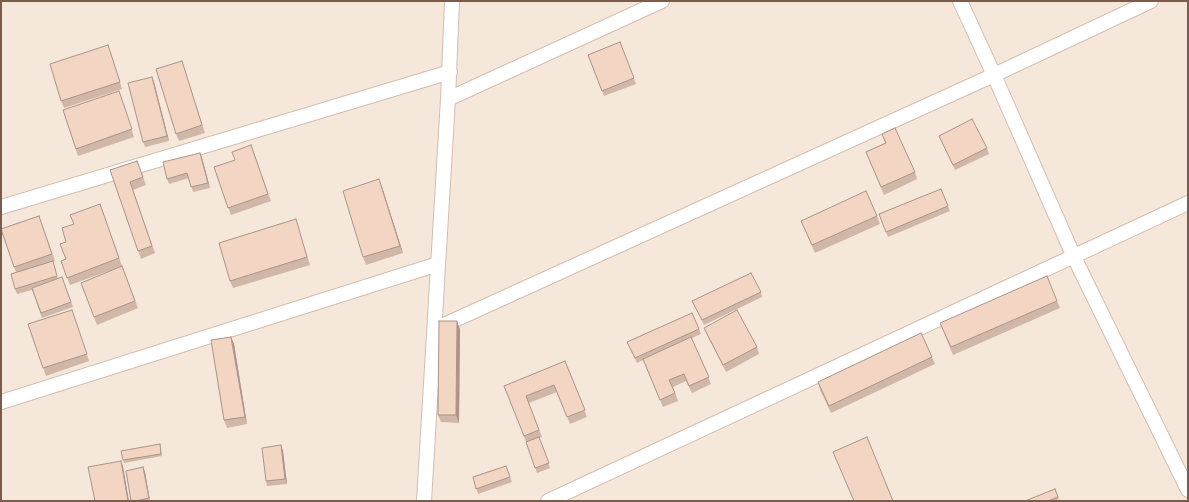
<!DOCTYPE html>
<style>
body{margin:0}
#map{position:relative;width:1189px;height:502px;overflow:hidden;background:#fdf6ec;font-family:Barlow,sans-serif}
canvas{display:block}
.frame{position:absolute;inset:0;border:2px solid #7a5c4d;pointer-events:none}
</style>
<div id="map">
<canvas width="1189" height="502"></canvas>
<div class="frame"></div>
</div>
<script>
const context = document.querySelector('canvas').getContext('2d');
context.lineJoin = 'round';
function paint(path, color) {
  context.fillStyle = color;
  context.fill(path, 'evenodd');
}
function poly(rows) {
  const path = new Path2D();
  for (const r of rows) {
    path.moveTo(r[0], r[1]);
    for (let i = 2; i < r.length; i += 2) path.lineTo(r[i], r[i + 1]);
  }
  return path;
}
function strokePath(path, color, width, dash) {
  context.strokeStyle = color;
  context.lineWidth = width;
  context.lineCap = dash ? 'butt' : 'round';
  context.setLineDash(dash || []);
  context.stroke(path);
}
const residential = poly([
 [1,1,1188,1,1188,501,1,501]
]);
const street = poly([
 [960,1,994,75,1074,257,1188,490],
 [448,99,662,1],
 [1,207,450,72],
 [435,329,994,75,1151,1],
 [1,402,438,264],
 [424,501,448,99,452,1],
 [548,501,1188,203]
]);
const wall = poly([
 [620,42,636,84,604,96,588,55],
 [111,53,122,89,64,108,61,101],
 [184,68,205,133,179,141,176,134],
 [152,77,154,82,169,141,145,147,143,142],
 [119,91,134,137,78,156,63,110],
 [882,134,915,172,917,179,884,195,866,152,885,143],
 [939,136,987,148,989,154,955,170],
 [251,145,271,201,231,215,214,167,235,160],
 [202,158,210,188,193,192,189,178,169,184,167,179],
 [137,161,146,185,133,190,155,253,141,259,110,170],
 [382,187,403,253,366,265,363,257],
 [941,189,950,211,888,237,879,214],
 [100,204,122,266,70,285,61,261,66,259,66,242,74,224],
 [39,216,55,261,53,262,58,279,62,277,73,307,42,318,32,290,17,294,15,289,16,272,1,229],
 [877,216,880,224,815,253,801,221],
 [298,227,310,265,233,288,230,281],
 [122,266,138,308,97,325,81,283],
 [761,292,762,297,704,325,692,301],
 [1057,301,1060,308,953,355,940,323],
 [72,310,89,361,46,376,28,324],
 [704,328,757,347,759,354,726,372,707,335],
 [460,329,459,423,441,422,438,415],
 [699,329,701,334,692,338,711,384,692,393,686,381,673,387,678,401,663,407,643,360,637,363,627,342],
 [234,344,247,424,227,428,224,420],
 [932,357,935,364,831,413,820,390,818,382],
 [565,361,587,417,570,424,557,392,529,403,542,437,539,438,550,468,537,473,526,442,507,393],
 [160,444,162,456,124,463,123,460],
 [281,445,283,451,287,484,267,486,266,481],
 [506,466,512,482,478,494,473,477],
 [143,467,145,472,150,501,131,501],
 [1055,489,1059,499,1055,501,1025,501]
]);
const shadedWall = poly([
 [152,77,154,82,169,141,167,136],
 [200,153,202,158,210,188,208,183],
 [379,179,382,187,403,253,400,246],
 [457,321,460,329,459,423,456,415],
 [231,337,234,344,247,424,245,417],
 [281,445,283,451,287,484,285,479],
 [121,461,123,466,129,501,128,501],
 [143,467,145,472,150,501,149,498]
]);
const building = poly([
 [620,42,634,78,602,91,588,55,620,42],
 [108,45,120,82,61,101,50,64,108,45],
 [182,61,202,125,176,134,156,69,182,61],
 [152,77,167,136,143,142,128,83,152,77],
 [119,91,132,129,76,149,63,110,119,91],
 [972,119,987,148,953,165,939,136,972,119],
 [895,128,915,172,881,187,866,152,886,143,882,134,895,128],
 [251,145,268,194,228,208,214,167,235,160,232,152,251,145],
 [200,153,208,183,191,187,187,173,167,179,163,162,200,153],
 [137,161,143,177,130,182,152,246,138,251,110,170,137,161],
 [379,179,400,246,363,257,343,191,379,179],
 [941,189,948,206,886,232,879,214,941,189],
 [866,191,877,216,812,245,801,221,866,191],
 [100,204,119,258,67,278,61,261,66,259,60,244,66,242,62,228,74,224,70,215,100,204],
 [39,216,52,254,14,267,1,229,39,216],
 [296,219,307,257,230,281,219,243,296,219],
 [53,261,57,276,15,289,11,274,53,261],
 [122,266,135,301,94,317,81,283,122,266],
 [751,273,761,292,702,320,692,301,751,273],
 [1047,276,1057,301,951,347,940,323,1047,276],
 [62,277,71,302,41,313,32,288,62,277],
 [72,310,87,354,43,368,28,324,72,310],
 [737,310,757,347,723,365,704,328,737,310],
 [692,313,699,329,635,358,627,342,692,313],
 [439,321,457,321,456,415,438,415,439,321],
 [921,333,932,357,829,406,818,382,921,333],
 [231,337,245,417,224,420,211,340,231,337],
 [691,337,709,377,689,386,684,374,669,380,675,393,660,400,643,359,691,337],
 [565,361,585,410,567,417,554,385,526,396,539,430,524,436,504,386,565,361],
 [539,437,549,463,535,468,526,442,539,437],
 [867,437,893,501,854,501,833,452,867,437],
 [160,444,161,454,123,460,121,451,160,444],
 [281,445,285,479,266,481,262,448,281,445],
 [121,461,128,501,95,501,88,467,121,461],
 [506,466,510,477,476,489,473,477,506,466],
 [143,467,149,498,136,501,131,501,126,471,143,467],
 [1055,489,1058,497,1048,501,1025,501,1055,489]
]);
paint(residential, '#f5e8da');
strokePath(street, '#d1beb0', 16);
strokePath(street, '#fff', 14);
paint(wall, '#d1b7a8');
paint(shadedWall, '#aa9588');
paint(building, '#f3d5c3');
strokePath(building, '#aa9588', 1);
</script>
